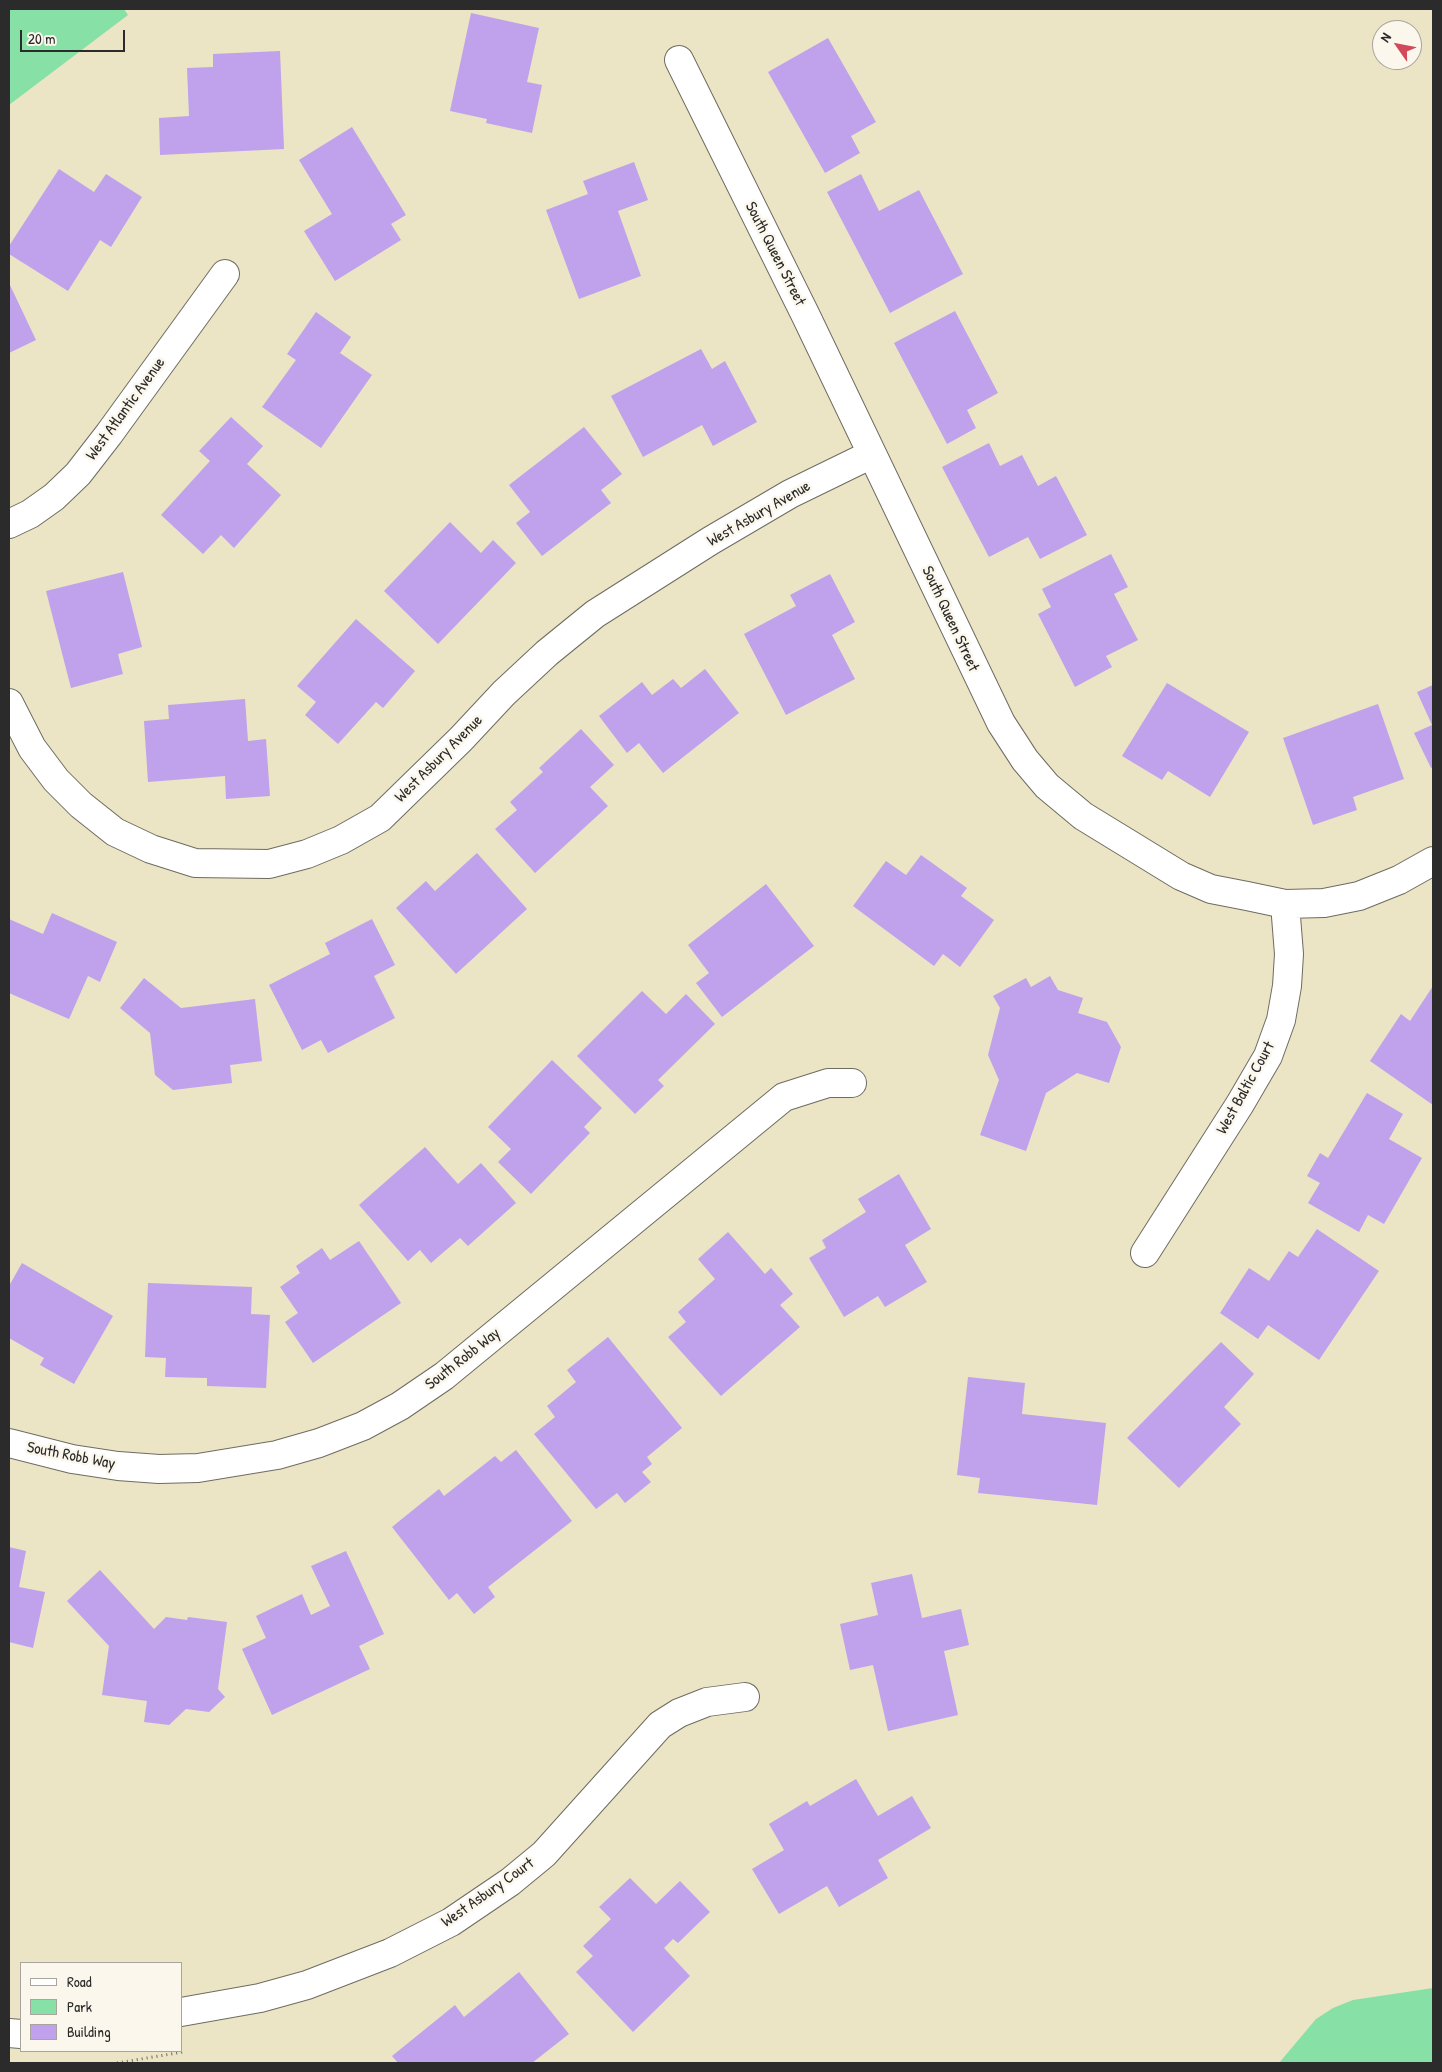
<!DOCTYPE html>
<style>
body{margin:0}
#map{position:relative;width:1442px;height:2072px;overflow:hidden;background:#ebe4c5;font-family:"Patrick Hand",sans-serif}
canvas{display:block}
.frame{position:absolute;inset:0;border:10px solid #2b2b2b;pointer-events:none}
.legend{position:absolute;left:20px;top:1962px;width:162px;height:90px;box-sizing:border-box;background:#fbf7ec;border:1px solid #a8a59f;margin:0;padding:6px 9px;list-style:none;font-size:15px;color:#2b2b2b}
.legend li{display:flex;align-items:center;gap:10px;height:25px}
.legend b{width:25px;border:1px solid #a8a59f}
.north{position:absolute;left:1372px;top:20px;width:50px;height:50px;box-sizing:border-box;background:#fbf7ec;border:1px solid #a8a59f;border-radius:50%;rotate:303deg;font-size:14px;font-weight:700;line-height:20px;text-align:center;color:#2b2b2b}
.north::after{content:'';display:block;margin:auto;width:18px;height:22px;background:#d1495b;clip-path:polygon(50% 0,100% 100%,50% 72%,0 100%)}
.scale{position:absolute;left:20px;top:30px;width:105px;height:22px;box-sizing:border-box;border:2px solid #2b2b2b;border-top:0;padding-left:6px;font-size:15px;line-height:18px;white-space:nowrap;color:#2b2b2b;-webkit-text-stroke:4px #fbf7ec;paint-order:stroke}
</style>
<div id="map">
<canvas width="1442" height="2072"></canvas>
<div class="frame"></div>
<ul class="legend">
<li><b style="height:6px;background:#fff"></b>Road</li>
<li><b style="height:14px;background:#87e1a6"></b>Park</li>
<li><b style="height:14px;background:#bfa2eb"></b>Building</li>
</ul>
<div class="north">N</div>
<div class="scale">20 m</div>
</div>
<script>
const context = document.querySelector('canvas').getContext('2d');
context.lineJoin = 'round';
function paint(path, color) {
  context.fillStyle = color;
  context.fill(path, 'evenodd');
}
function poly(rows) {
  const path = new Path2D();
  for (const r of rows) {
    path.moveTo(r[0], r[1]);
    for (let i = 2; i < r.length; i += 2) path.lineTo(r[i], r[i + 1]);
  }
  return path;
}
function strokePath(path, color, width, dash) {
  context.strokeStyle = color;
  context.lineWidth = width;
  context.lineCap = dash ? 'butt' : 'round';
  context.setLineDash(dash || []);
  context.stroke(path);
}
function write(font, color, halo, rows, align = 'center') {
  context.font = font + ' "Patrick Hand",sans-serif';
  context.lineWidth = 5;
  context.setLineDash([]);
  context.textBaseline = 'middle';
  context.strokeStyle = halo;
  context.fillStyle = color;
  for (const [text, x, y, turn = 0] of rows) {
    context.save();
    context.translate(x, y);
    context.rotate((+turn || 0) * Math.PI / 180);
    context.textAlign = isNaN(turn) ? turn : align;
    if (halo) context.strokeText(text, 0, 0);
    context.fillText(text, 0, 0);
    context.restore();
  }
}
const green = poly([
 [9,9,124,9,128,15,9,105],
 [1433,1988,1433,2063,1279,2063,1316,2019,1333,2008,1353,2000]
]);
const building = poly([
 [471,13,539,28,527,82,542,85,532,133,486,123,487,119,450,111],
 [828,38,876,122,851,136,860,153,825,173,768,72],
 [280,51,284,149,160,155,159,118,189,116,187,68,213,67,213,54],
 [352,127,406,215,391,224,401,240,335,281,304,231,332,214,299,160],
 [634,162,648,200,618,211,641,276,579,299,546,210,588,194,583,181],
 [59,169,94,192,106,174,142,197,111,247,100,240,68,291,9,254,9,246],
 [861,174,879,211,919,190,963,274,890,313,827,192],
 [9,283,36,340,9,353],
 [955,311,998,393,967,410,976,428,947,444,894,343],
 [316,312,351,337,340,353,372,375,321,448,262,407,296,360,287,354],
 [701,349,712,369,725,361,757,422,713,446,702,425,643,457,611,396],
 [231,417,263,446,247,464,281,495,234,548,221,535,203,554,161,515,210,461,199,451],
 [584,427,622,474,601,490,611,503,542,556,516,523,530,512,509,485],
 [989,443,1000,466,1022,455,1038,486,1056,476,1087,535,1040,559,1028,537,989,557,942,467],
 [450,522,481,553,493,540,516,563,438,644,384,591],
 [1111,554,1128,587,1114,594,1138,640,1106,656,1112,667,1075,687,1038,614,1051,607,1042,589],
 [123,572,142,647,118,654,123,674,71,688,46,591],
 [830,574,855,622,832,635,855,679,786,715,744,634,796,606,790,595],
 [356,619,415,671,383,708,376,702,338,744,305,715,316,702,297,686],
 [705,669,739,713,663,773,639,743,627,753,599,716,642,682,652,695,673,679,681,688],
 [1167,683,1249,732,1210,797,1168,771,1162,780,1122,756],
 [1433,685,1433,767,1431,768,1414,733,1432,725,1417,692],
 [245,699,248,741,266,739,270,796,226,799,225,776,148,782,144,721,169,719,168,705],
 [1378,704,1404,779,1353,797,1357,810,1313,825,1283,738],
 [581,729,614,765,590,787,608,806,535,873,495,829,517,810,510,802,543,772,539,768],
 [477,853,527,909,456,974,396,908,426,881,435,891],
 [921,855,967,888,961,896,994,920,960,967,943,954,934,966,853,906,886,861,906,875],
 [766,884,814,946,722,1017,696,983,709,973,688,945],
 [52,913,117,942,100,982,88,976,69,1019,9,993,9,919,43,934],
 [372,919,395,965,374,976,395,1018,328,1053,321,1040,302,1050,269,985,330,954,325,943],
 [1050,976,1058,990,1083,998,1078,1013,1107,1022,1121,1047,1109,1083,1077,1073,1046,1093,1026,1151,980,1135,999,1080,988,1055,1000,1008,993,996,1026,978,1031,987],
 [144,978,181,1008,255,999,262,1061,230,1065,232,1083,173,1090,155,1075,150,1033,120,1008],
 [1433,986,1433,1105,1370,1061,1401,1014,1410,1021],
 [642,991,666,1014,686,994,715,1024,658,1080,664,1086,635,1114,577,1056],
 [552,1060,602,1108,584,1127,590,1133,531,1194,498,1162,511,1149,488,1127],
 [1367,1093,1403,1114,1389,1139,1422,1158,1384,1224,1368,1215,1359,1232,1308,1203,1320,1183,1307,1176,1320,1153,1328,1158],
 [425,1147,458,1184,481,1163,516,1203,468,1246,460,1238,431,1263,420,1250,408,1261,359,1205],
 [899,1174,931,1229,905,1245,927,1282,885,1307,878,1296,844,1317,809,1258,826,1248,822,1240,866,1212,858,1199],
 [1317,1229,1379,1271,1319,1360,1268,1325,1258,1339,1220,1313,1249,1268,1269,1281,1289,1251,1298,1257],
 [728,1232,765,1274,771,1268,793,1294,780,1305,800,1327,721,1396,668,1337,686,1322,678,1312,715,1279,698,1259],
 [359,1241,401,1303,313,1363,285,1322,298,1313,280,1287,300,1273,296,1266,322,1248,330,1260],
 [22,1263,113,1316,74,1384,40,1365,44,1358,9,1338,9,1286],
 [148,1283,252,1287,251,1314,270,1315,266,1388,207,1386,207,1378,165,1377,166,1358,145,1357],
 [608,1337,682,1428,647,1457,652,1464,642,1472,651,1482,625,1503,617,1493,596,1509,534,1434,555,1417,547,1406,576,1382,567,1370],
 [1221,1342,1254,1374,1224,1407,1241,1424,1179,1488,1127,1438],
 [968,1377,1025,1383,1022,1414,1106,1423,1097,1505,978,1493,980,1478,957,1475],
 [516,1450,572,1521,488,1587,495,1597,474,1614,457,1593,449,1600,392,1527,439,1489,444,1496,495,1456,501,1462],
 [9,1547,26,1551,19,1587,45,1592,33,1648,9,1642],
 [346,1551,384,1634,359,1646,370,1669,272,1715,242,1649,266,1638,256,1616,302,1594,311,1615,330,1606,311,1566],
 [100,1570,154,1629,166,1617,187,1620,188,1617,227,1622,218,1689,225,1697,209,1712,186,1709,169,1725,144,1722,147,1701,102,1695,109,1646,67,1601],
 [912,1574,922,1618,961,1609,969,1645,944,1651,958,1715,888,1731,873,1665,850,1670,840,1624,878,1615,871,1583],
 [856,1779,878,1816,912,1796,931,1828,878,1860,888,1878,839,1907,827,1886,779,1914,752,1869,784,1850,769,1824,807,1801,810,1806],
 [630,1878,656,1904,680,1881,710,1912,678,1943,673,1939,664,1948,690,1976,633,2032,576,1972,593,1956,583,1946,611,1919,599,1907],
 [519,1972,569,2034,532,2063,398,2063,392,2056,455,2005,464,2017]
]);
const path = poly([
 [117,2063,183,2052]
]);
const minor = poly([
 [679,60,806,316,1001,723,1025,760,1047,786,1083,816,1181,876,1211,889,1247,896,1285,904,1324,903,1359,896,1399,880,1433,861],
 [9,524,30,514,54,497,78,474,109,434,225,274],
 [9,703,32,748,56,780,81,805,115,832,151,849,195,863,269,864,307,854,341,840,380,818,461,739,504,693,547,653,595,614,710,541,790,494,872,454],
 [1145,1253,1240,1104,1268,1056,1281,1020,1287,986,1289,954,1285,904],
 [9,1443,72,1459,118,1466,159,1469,198,1468,277,1455,319,1443,363,1426,400,1406,444,1376,784,1097,828,1083,852,1083],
 [181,2012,260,1998,307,1985,390,1953,451,1922,510,1882,544,1854,660,1725,679,1713,707,1702,745,1697],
 [9,2033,21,2034]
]);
const streetNames = [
 ["South Queen Street",775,254,63],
 ["West Atlantic Avenue",126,409,-54],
 ["West Asbury Avenue",759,514,-30],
 ["South Queen Street",950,619,65],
 ["West Asbury Avenue",439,759,-45],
 ["West Baltic Court",1246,1088,-61],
 ["South Robb Way",463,1359,-38],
 ["South Robb Way",71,1456,11],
 ["West Asbury Court",488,1893,-35]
];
paint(green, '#87e1a6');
paint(building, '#bfa2eb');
strokePath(minor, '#6e6c61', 30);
strokePath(path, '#6e6c61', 3, [1, 4]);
strokePath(minor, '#fff', 28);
write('16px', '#2b2b2b', '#fbf7ec', streetNames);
</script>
